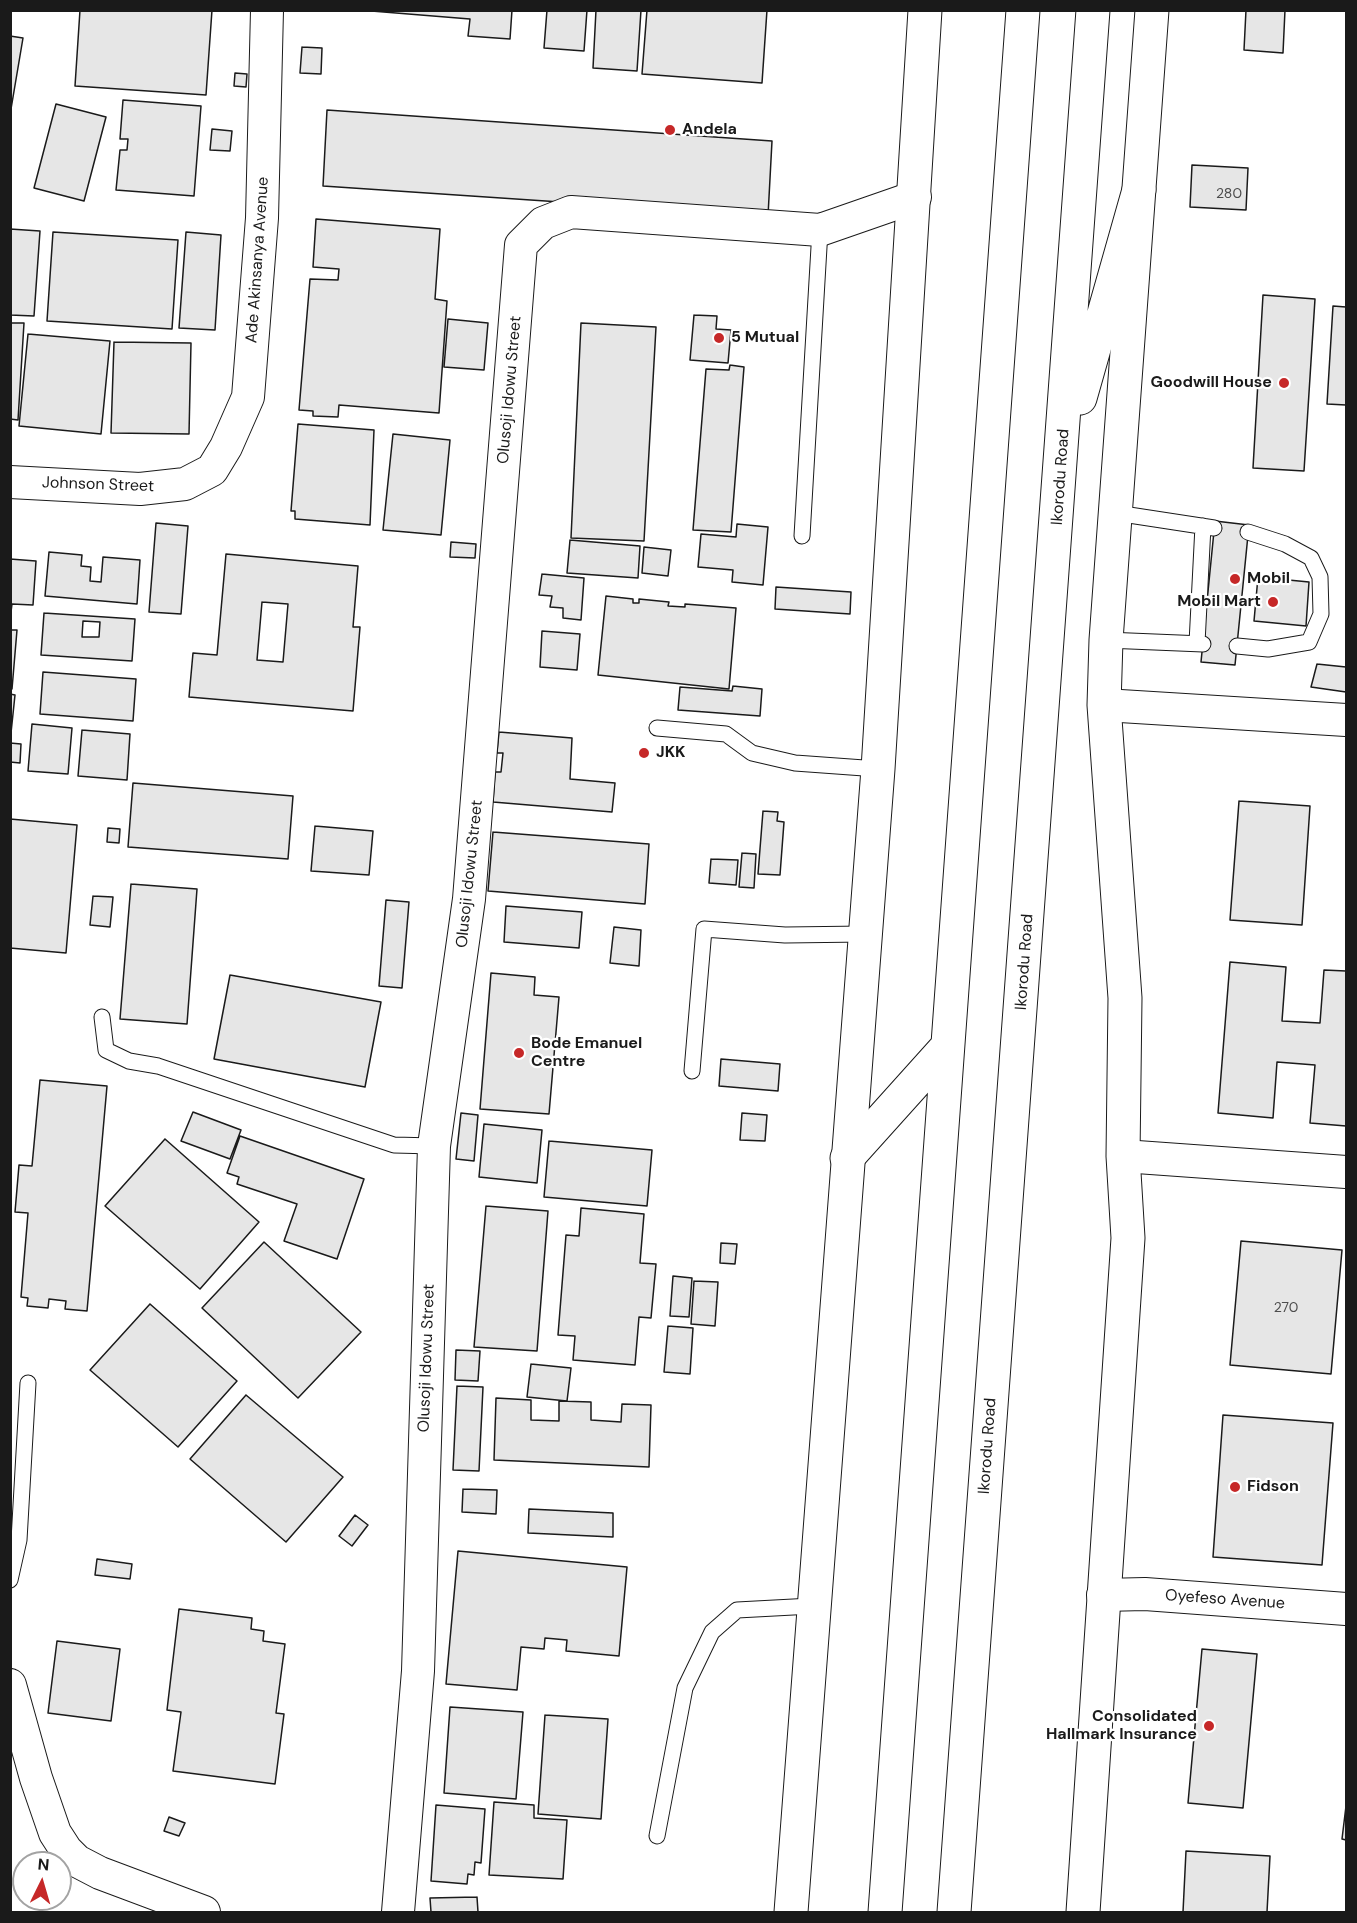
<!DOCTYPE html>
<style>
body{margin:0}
#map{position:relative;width:1357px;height:1923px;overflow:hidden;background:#fff;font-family:"DM Sans",sans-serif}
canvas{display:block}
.frame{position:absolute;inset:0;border:12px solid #1a1a1a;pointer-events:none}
.north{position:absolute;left:12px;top:1851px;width:60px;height:60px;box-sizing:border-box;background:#fff;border:2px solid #a3a3a3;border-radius:50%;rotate:5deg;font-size:16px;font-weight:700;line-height:24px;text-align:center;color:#1a1a1a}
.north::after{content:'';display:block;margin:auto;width:21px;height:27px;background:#c62828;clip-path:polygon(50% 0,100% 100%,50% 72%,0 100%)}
</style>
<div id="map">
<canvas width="1357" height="1923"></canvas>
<div class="frame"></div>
<div class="north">N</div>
</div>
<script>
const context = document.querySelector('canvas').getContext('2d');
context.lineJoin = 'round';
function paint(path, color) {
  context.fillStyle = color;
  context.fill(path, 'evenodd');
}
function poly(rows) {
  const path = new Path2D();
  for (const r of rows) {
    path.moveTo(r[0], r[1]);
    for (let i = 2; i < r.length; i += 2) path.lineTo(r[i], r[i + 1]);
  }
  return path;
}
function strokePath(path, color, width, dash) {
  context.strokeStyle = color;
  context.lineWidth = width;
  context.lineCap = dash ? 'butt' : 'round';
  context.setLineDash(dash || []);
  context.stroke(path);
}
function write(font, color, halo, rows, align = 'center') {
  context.font = font + ' "DM Sans",sans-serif';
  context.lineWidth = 4.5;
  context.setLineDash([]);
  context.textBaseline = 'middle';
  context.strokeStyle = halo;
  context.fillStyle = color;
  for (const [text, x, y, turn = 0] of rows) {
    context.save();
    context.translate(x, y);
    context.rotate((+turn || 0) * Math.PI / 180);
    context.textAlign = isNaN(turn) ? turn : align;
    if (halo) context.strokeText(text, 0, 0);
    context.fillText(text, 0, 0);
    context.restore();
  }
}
const building = poly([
 [80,10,212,10,206,95,75,86,80,10],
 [359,10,512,10,510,39,468,36,470,19,359,10],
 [547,10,587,10,584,51,544,48,547,10],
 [596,10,641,10,637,71,593,68,596,10],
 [647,10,767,10,762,83,642,74,647,10],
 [1246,10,1285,10,1283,53,1244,50,1246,10],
 [10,36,23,38,11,109,10,109,10,36],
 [302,47,322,48,321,74,300,73,302,47],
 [235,73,247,74,246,87,234,86,235,73],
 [123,100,201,106,194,196,116,190,120,150,127,150,128,139,120,139,123,100],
 [56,104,106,117,84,201,34,188,56,104],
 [327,110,772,141,768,216,323,186,327,110],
 [212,129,232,131,230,151,210,150,212,129],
 [1192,165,1248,168,1246,210,1190,207,1192,165],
 [316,219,440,229,435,299,447,301,439,413,339,405,338,417,313,416,313,411,299,410,310,279,338,280,339,269,313,267,316,219],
 [10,229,40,231,34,316,10,315,10,229],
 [53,232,178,240,172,329,47,321,53,232],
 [186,232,221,235,215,330,179,328,186,232],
 [1263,295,1315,299,1304,471,1253,468,1263,295],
 [1333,306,1346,307,1346,405,1327,404,1333,306],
 [694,315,717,316,716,329,731,330,728,363,690,360,694,315],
 [448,319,488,323,484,370,444,367,448,319],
 [10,323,24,323,18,420,10,419,10,323],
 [581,323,656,327,644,541,571,538,581,323],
 [28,334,110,341,101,434,19,426,28,334],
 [114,342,191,343,189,434,111,433,114,342],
 [730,365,744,367,731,532,693,530,706,369,729,370,730,365],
 [298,424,374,430,370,525,295,519,295,511,291,511,298,424],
 [393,434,450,440,441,535,383,530,393,434],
 [1215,521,1249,525,1235,665,1201,662,1215,521],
 [156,523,188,526,181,614,149,612,156,523],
 [737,524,768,527,763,585,732,582,733,570,698,567,701,534,736,537,737,524],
 [570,540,640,546,638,578,567,573,570,540],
 [451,542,476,544,475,558,450,557,451,542],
 [644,547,671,550,668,576,642,573,644,547],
 [49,552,82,555,81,566,91,567,90,581,101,582,103,557,140,560,137,604,45,596,49,552],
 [226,554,358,566,353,627,360,627,353,711,189,697,193,653,217,655,226,554],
 [262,602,288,604,283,662,257,660,262,602],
 [10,559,36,561,33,605,12,604,11,612,10,559],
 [542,574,584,578,581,620,563,618,563,608,550,607,552,596,539,595,542,574],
 [1258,577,1309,582,1306,626,1254,621,1258,577],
 [776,587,851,592,850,614,775,609,776,587],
 [606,596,633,599,633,603,639,603,639,599,669,602,668,606,685,607,685,604,736,608,729,689,598,675,606,596],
 [44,613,135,619,132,661,41,655,44,613],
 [83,621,100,622,99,637,82,637,83,621],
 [10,630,17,630,12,689,10,688,10,630],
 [542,631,580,634,577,670,540,667,542,631],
 [1317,664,1346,667,1346,692,1311,687,1317,664],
 [43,672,136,679,133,721,40,714,43,672],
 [733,686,762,689,760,716,678,710,680,687,732,691,733,686],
 [10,694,15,695,11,733,10,733,10,694],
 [32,724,72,728,68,774,28,771,32,724],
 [82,730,130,734,127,780,78,776,82,730],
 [499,732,572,738,570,779,615,783,612,812,493,802,495,772,501,772,503,753,497,753,499,732],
 [10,743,21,744,20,763,10,762,10,743],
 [133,783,293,796,288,859,128,847,133,783],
 [1239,801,1310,806,1302,925,1230,920,1239,801],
 [763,811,778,812,777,821,784,822,780,875,758,874,763,811],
 [10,819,77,825,66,953,10,948,10,819],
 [315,826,373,831,369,875,311,871,315,826],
 [108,828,120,829,119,843,107,842,108,828],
 [493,832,649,844,645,904,488,891,493,832],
 [742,853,756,854,754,888,739,887,742,853],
 [711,859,738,860,736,885,709,883,711,859],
 [131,884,197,889,187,1024,120,1019,131,884],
 [93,896,113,897,110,927,90,925,93,896],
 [386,900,409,902,402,988,379,986,386,900],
 [506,906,582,912,579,948,504,942,506,906],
 [614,927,641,930,639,966,610,963,614,927],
 [1230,962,1286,967,1282,1021,1320,1023,1324,970,1346,971,1346,1126,1310,1123,1315,1065,1277,1062,1273,1118,1218,1113,1230,962],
 [491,973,535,977,534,995,559,997,549,1114,480,1109,491,973],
 [230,975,381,1002,365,1087,214,1059,230,975],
 [721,1059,780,1064,778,1091,719,1086,721,1059],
 [40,1080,107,1086,87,1311,65,1309,66,1301,49,1299,48,1308,27,1306,28,1298,21,1297,28,1213,15,1212,19,1165,32,1166,40,1080],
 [193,1112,241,1130,230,1159,181,1141,193,1112],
 [461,1113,478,1115,474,1161,456,1159,461,1113],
 [742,1113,767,1115,765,1141,740,1140,742,1113],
 [484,1124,542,1130,537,1183,479,1177,484,1124],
 [240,1136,364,1179,337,1259,284,1241,297,1204,237,1184,239,1177,227,1173,240,1136],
 [165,1139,259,1222,200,1289,105,1206,165,1139],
 [549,1141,652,1150,647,1206,544,1197,549,1141],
 [486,1206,548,1211,537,1351,474,1347,486,1206],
 [581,1208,644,1214,640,1263,656,1264,651,1318,639,1317,635,1365,573,1360,575,1336,558,1335,566,1235,579,1236,581,1208],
 [1241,1241,1342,1250,1331,1374,1230,1365,1241,1241],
 [264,1242,361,1332,298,1398,202,1308,264,1242],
 [721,1243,737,1244,735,1264,720,1263,721,1243],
 [673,1276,692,1278,689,1317,670,1316,673,1276],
 [694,1281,718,1282,715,1326,691,1324,694,1281],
 [150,1304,237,1381,178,1447,90,1370,150,1304],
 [668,1326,693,1328,690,1374,664,1372,668,1326],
 [456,1350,480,1351,478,1381,455,1380,456,1350],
 [531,1364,571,1368,567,1401,527,1397,531,1364],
 [457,1386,483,1387,479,1471,453,1470,457,1386],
 [246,1395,343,1477,286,1542,190,1459,246,1395],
 [496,1398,531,1400,531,1420,559,1421,559,1401,591,1402,591,1420,621,1422,622,1404,651,1405,649,1467,494,1460,496,1398],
 [1223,1415,1333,1423,1322,1565,1213,1557,1223,1415],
 [463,1489,497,1490,496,1514,462,1512,463,1489],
 [529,1509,613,1513,613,1537,528,1533,529,1509],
 [355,1515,368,1525,352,1546,339,1536,355,1515],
 [458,1551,627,1567,619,1656,566,1651,567,1640,545,1638,544,1649,521,1647,517,1690,446,1684,458,1551],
 [97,1559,132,1564,130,1579,95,1575,97,1559],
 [179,1609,252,1618,251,1629,264,1631,263,1641,285,1644,276,1713,284,1714,275,1784,173,1771,181,1712,167,1710,179,1609],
 [57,1641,120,1649,111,1721,48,1713,57,1641],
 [1202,1649,1257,1654,1243,1808,1188,1803,1202,1649],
 [450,1707,523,1712,516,1799,444,1793,450,1707],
 [545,1715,608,1719,601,1819,538,1814,545,1715],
 [494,1802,534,1805,534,1818,567,1820,563,1879,489,1875,494,1802],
 [436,1805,485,1809,481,1863,475,1862,474,1875,468,1874,467,1884,431,1881,436,1805],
 [1346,1806,1346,1840,1342,1839,1346,1806],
 [169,1817,185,1823,179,1836,164,1831,169,1817],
 [1186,1851,1270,1856,1267,1912,1183,1912,1186,1851],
 [477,1897,478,1912,431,1912,430,1898,477,1897]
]);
const lane = poly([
 [1116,513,1214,528],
 [802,536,820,230],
 [1106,640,1203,644],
 [1197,643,1203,526],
 [1237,646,1268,649,1309,642,1321,614,1320,577,1311,558,1285,544,1248,532],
 [657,728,726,734,752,753,795,763,878,769],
 [102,1017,106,1050,129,1061,158,1066,394,1145,434,1146],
 [692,1071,704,929,785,935,865,934],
 [10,1580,19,1540,28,1383],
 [657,1836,685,1688,712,1632,737,1610,812,1606]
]);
const street = poly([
 [10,482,140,489,185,484,212,470,226,447,248,397,262,218,267,10],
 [1104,705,1346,720],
 [1123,1156,1346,1172],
 [1103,1595,1145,1594,1346,1609],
 [10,1685,36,1778,55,1833,66,1850,77,1861,100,1873,204,1912],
 [398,1912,418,1671,434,1146,469,899,521,245,543,223,571,212,820,230,915,197]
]);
const primary = poly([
 [791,1912,878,769,925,10],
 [1083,1912,1128,1238,1123,1156,1125,998,1104,705,1106,640,1152,10]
]);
const highway = poly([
 [1080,398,1139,190],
 [847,1158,945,1049],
 [885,1912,1023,10],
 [954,1912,1093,10]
]);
const markers = [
 [670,130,6,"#c62828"],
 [719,338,6,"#c62828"],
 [1284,383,6,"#c62828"],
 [1235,579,6,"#c62828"],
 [1273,602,6,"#c62828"],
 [644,753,6,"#c62828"],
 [519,1053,6,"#c62828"],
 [1235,1487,6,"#c62828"],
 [1209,1726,6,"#c62828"]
];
const numberNames = [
 ["280",1229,194],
 ["270",1286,1308]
];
const poiNames = [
 ["Andela",682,130],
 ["5 Mutual",731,338],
 ["Goodwill House",1272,383,"right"],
 ["Mobil",1247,579],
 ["Mobil Mart",1261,602,"right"],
 ["JKK",656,753],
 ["Bode Emanuel",531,1044],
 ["Centre",531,1062],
 ["Fidson",1247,1487],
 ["Consolidated",1197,1717,"right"],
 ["Hallmark Insurance",1197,1735,"right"]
];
const streetNames = [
 ["Ade Akinsanya Avenue",258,260,-86],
 ["Olusoji Idowu Street",510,390,-85],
 ["Ikorodu Road",1061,477,-86],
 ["Johnson Street",98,485,2],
 ["Olusoji Idowu Street",470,874,-84],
 ["Ikorodu Road",1025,962,-86],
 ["Olusoji Idowu Street",427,1358,-88],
 ["Ikorodu Road",988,1446,-86],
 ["Oyefeso Avenue",1225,1600,4]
];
paint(building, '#e6e6e6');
strokePath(building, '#1a1a1a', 1.5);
strokePath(lane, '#1a1a1a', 17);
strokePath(street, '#1a1a1a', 34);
strokePath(primary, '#1a1a1a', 35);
strokePath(highway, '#1a1a1a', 35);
strokePath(lane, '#fff', 15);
strokePath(street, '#fff', 32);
strokePath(primary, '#fff', 33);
strokePath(highway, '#fff', 33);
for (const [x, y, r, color] of markers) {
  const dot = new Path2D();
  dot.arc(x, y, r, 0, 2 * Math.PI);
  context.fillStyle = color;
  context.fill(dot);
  strokePath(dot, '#fff', 2);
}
write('14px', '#4d4d4d', null, numberNames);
write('bold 16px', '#1a1a1a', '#fff', poiNames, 'left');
write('16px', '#1a1a1a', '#fff', streetNames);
</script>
